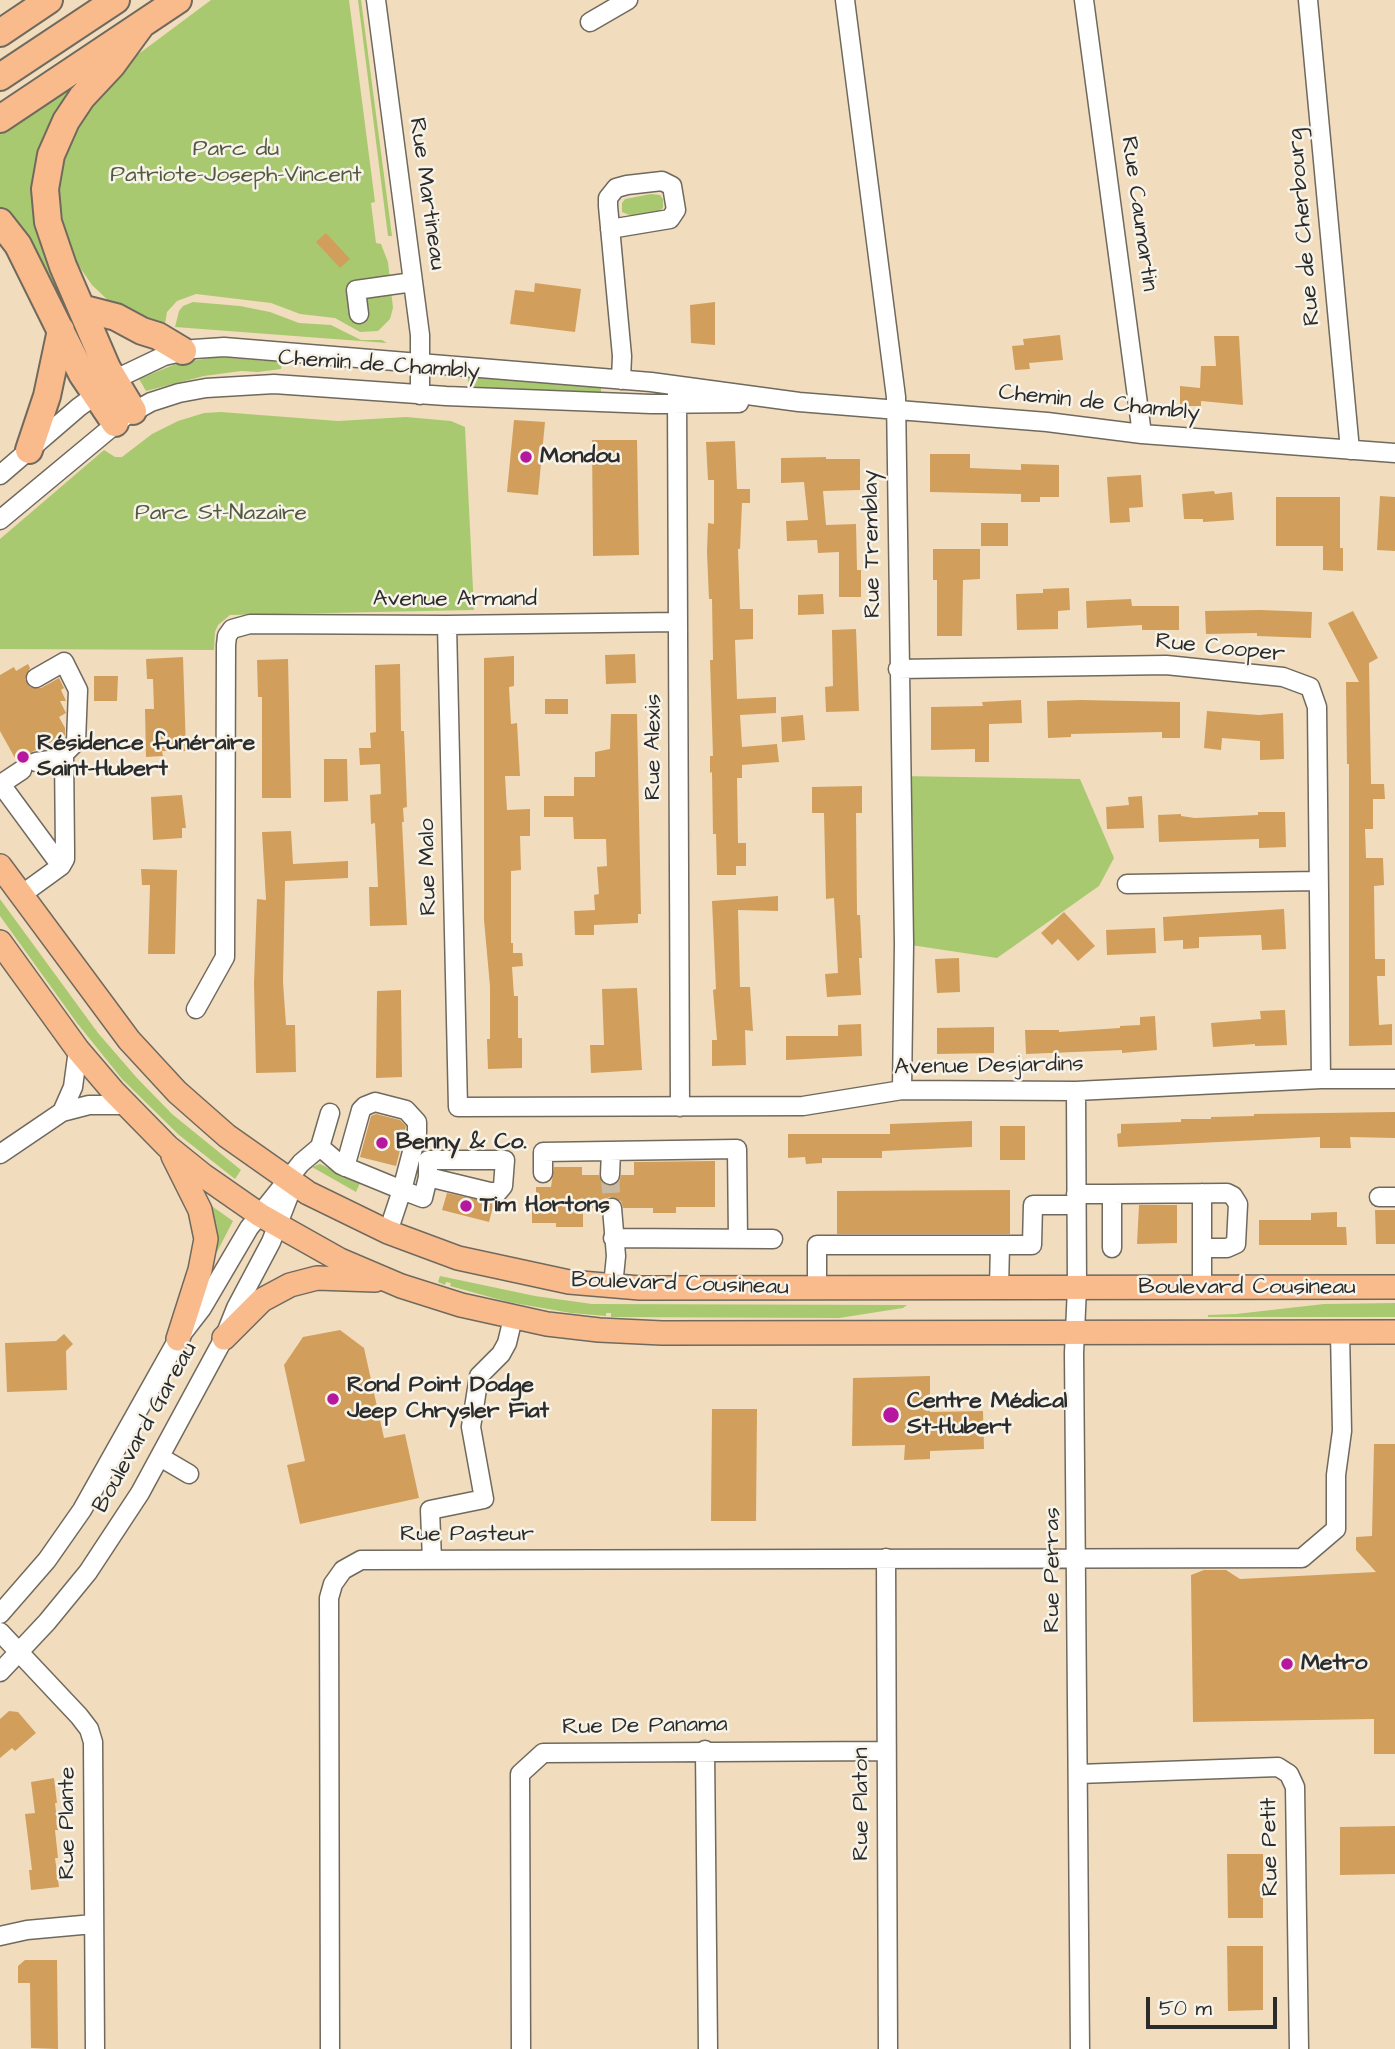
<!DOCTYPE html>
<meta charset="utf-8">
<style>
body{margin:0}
#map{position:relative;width:1395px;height:2049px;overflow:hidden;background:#f1ddbd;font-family:"Architects Daughter",sans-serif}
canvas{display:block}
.scale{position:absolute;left:1146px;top:1997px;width:131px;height:32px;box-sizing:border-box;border:4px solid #2b2b2b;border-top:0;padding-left:9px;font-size:21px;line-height:24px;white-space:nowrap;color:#2b2b2b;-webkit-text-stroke:5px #f7f3e8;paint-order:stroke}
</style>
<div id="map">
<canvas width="1395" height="2049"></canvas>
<div class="scale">50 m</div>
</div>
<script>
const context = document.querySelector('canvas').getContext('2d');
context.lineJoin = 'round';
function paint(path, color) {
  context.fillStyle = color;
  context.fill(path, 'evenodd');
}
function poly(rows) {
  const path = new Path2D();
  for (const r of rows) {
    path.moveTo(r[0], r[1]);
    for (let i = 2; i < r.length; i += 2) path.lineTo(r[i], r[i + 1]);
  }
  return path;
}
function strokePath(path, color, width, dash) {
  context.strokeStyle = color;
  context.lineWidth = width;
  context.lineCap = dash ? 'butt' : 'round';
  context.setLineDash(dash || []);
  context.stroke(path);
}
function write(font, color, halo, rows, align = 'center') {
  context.font = font + ' "Architects Daughter",sans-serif';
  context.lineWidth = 5;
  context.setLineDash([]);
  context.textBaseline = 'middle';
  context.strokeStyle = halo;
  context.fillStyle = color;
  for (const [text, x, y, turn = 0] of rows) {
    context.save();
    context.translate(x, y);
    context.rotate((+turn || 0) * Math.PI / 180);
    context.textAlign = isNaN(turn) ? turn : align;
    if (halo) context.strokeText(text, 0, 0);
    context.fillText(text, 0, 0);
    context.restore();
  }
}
const green = poly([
 [211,0,349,0,375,202,371,203,376,243,381,244,388,262,393,308,390,319,378,331,360,332,335,318,300,314,271,303,196,294,177,301,167,312,165,324,113,305,92,285,74,259,58,214,59,158,109,76],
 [358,0,361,0,392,236,388,236],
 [103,56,41,160,94,370,0,210,0,129],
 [651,194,660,195,663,199,663,208,659,211,632,216,622,212,622,203,625,199],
 [193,302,240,306,270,312,299,323,331,325,361,340,382,340,387,343,175,327,179,311,183,306],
 [217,357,282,362,281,369,258,372,241,371,204,376,146,391,139,379,178,363],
 [468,376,601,387,601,394,468,388],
 [221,412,338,421,406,417,451,421,465,427,474,610,230,615,218,625,215,632,214,650,0,649,0,539,104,450,115,457,122,457,152,434,178,421,204,413],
 [901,776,1080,779,1114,858,1099,886,997,958,904,944],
 [0,899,98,1033,137,1078,172,1114,241,1170,235,1179,179,1135,122,1079,77,1023,0,916],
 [320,1164,360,1183,356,1192,312,1167],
 [206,1202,233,1221,217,1252,213,1250,216,1227],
 [440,1276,535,1296,592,1304,907,1305,903,1308,839,1318,611,1317,611,1313,606,1313,606,1316,571,1313,508,1302,450,1286,451,1283,446,1282,445,1285,438,1282],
 [1395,1303,1395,1317,1208,1317,1208,1315,1236,1314,1324,1304]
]);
const building = poly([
 [326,233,350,259,340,268,316,242],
 [535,283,581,289,575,332,510,324,515,290,534,292],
 [715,302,715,345,691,343,690,305],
 [1060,335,1063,360,1029,363,1030,369,1015,370,1012,346,1024,345,1023,339],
 [1214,336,1239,336,1243,405,1201,401,1201,406,1180,406,1180,386,1200,388,1201,366,1216,366],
 [514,420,545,422,538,495,507,492],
 [592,440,637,440,639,555,593,556],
 [735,441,737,489,750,489,750,503,742,503,740,549,738,549,740,609,753,609,753,639,735,640,737,699,776,697,776,713,740,715,742,747,777,744,779,762,742,765,742,778,737,778,738,843,746,843,746,866,736,866,736,875,717,875,716,834,713,834,712,772,710,773,710,756,713,756,710,660,713,660,712,599,709,599,707,552,708,523,714,524,714,480,708,480,706,442],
 [930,454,970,454,970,468,1021,470,1021,464,1059,465,1059,497,1040,497,1040,502,1021,502,1021,494,930,492],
 [826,457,826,459,860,459,860,490,823,491,826,525,856,524,857,570,861,570,861,597,839,597,839,552,818,553,817,540,787,541,786,521,808,520,804,482,781,483,781,458],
 [1141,475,1143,507,1129,508,1130,522,1110,523,1107,477],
 [1214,491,1215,494,1232,492,1234,520,1203,522,1203,519,1184,519,1182,494],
 [1380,496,1395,497,1395,551,1377,550],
 [1276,497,1340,497,1340,548,1343,548,1343,571,1323,570,1323,546,1276,546],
 [981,523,1008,523,1008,546,981,546],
 [933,549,980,549,980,579,963,580,962,636,937,636,937,580,933,580],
 [1069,588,1070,610,1058,611,1058,629,1017,630,1016,594,1043,593,1043,589],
 [823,594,824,614,798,615,798,595],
 [1131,599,1132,606,1179,606,1179,630,1142,630,1142,625,1087,628,1086,601],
 [1261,610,1312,612,1311,638,1257,636,1257,633,1206,634,1205,611],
 [1353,611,1378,658,1369,663,1371,784,1384,784,1385,799,1373,799,1373,829,1365,829,1366,858,1383,858,1384,885,1374,886,1375,959,1385,959,1385,976,1377,976,1379,1025,1392,1024,1392,1045,1349,1046,1349,764,1347,764,1346,682,1359,682,1328,623],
 [856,629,859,711,826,712,825,687,833,686,832,630],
 [635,654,636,683,606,684,605,655],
 [514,656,514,686,509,687,511,724,517,723,520,776,505,776,507,810,530,809,530,836,520,836,521,870,511,871,511,943,513,943,513,953,522,953,523,966,512,967,514,996,518,996,518,1038,522,1038,522,1068,488,1069,487,1039,490,1039,490,986,484,920,484,658],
 [183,657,186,751,162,751,163,756,146,757,145,709,154,709,153,679,147,679,146,659],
 [288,659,291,798,262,798,262,697,258,697,257,660],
 [28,664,30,668,25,679,30,687,41,688,59,678,64,688,61,690,66,701,60,701,66,713,59,717,65,728,65,735,30,753,25,759,16,760,0,731,0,675,14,667,16,671],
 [400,664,401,731,404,731,407,807,403,808,404,822,402,822,407,925,370,926,369,887,378,887,375,823,371,824,370,795,381,794,380,764,360,765,359,748,371,748,370,733,376,732,375,665],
 [94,676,118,676,117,701,94,701],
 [545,699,568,699,568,714,545,714],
 [1021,700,1022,723,989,724,989,762,975,762,975,749,931,750,931,707,983,706,982,702],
 [1081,700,1180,702,1180,738,1162,738,1162,732,1071,734,1071,737,1048,738,1047,701],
 [1207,711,1259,715,1283,713,1284,759,1260,760,1260,741,1222,738,1221,750,1204,748],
 [611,714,637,714,641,914,638,914,638,923,594,925,594,935,575,935,574,911,595,910,594,895,599,894,597,867,607,866,606,839,574,839,573,817,544,817,544,796,574,796,574,777,595,777,595,752,610,749],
 [803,715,805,740,782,742,781,717],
 [324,759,347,759,348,801,324,802],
 [862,786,862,813,856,813,857,915,860,915,862,958,859,958,861,995,827,997,825,974,838,973,834,898,826,899,824,813,812,813,812,787],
 [182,795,186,828,182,828,182,838,153,840,151,797],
 [1142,796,1144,828,1107,829,1106,807,1129,805,1128,797],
 [1258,812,1285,812,1286,847,1259,848,1259,839,1159,842,1158,815,1181,814,1181,816,1195,818,1258,815],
 [291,831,293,864,348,861,348,878,285,881,283,982,286,1025,295,1025,296,1072,256,1073,254,983,257,899,266,900,262,832],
 [141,869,177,870,175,954,148,954,150,885,142,885],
 [778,896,778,911,738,910,740,987,750,987,753,1031,745,1030,746,1065,712,1066,712,1040,717,1040,713,990,716,989,712,901],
 [1284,909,1286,949,1262,950,1261,935,1199,937,1199,948,1183,949,1183,940,1164,941,1163,917],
 [1064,912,1095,946,1078,961,1058,939,1052,945,1041,933],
 [1155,928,1156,953,1107,955,1106,930],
 [959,958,960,992,937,993,935,959],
 [637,988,642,1070,591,1073,590,1045,604,1045,602,989],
 [401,990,402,1077,376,1078,377,991],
 [1285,1010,1287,1045,1255,1046,1255,1044,1213,1047,1211,1023,1261,1019,1260,1011],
 [1155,1016,1157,1050,1122,1053,1122,1050,1026,1054,1025,1030,1059,1030,1059,1032,1120,1028,1120,1026,1140,1025,1140,1017],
 [861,1024,862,1056,786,1060,786,1036,838,1036,838,1025],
 [994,1027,994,1053,937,1054,937,1028],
 [1395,1112,1395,1138,1350,1137,1351,1148,1320,1148,1320,1137,1118,1147,1117,1134,1121,1133,1121,1124,1181,1122,1181,1119,1211,1119,1211,1117,1254,1116,1254,1114],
 [376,1114,400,1120,406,1126,396,1166,360,1157,371,1116],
 [972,1121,972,1147,882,1151,882,1158,822,1158,822,1163,806,1164,805,1157,788,1158,788,1134,890,1134,890,1124],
 [1000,1126,1025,1126,1025,1160,1000,1160],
 [715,1161,715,1207,676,1207,676,1213,653,1213,653,1208,623,1208,621,1201,610,1197,605,1199,601,1208,583,1208,583,1227,556,1227,556,1223,532,1223,532,1200,536,1200,536,1187,551,1187,554,1167,582,1167,582,1175,599,1175,603,1184,610,1186,619,1182,621,1175,634,1175,634,1162],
 [1010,1190,1010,1234,837,1234,837,1191],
 [447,1193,494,1203,489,1222,442,1210],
 [1139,1205,1177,1205,1177,1243,1137,1244],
 [1375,1210,1395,1210,1395,1244,1376,1244],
 [1337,1212,1337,1227,1346,1227,1347,1245,1259,1245,1259,1220,1311,1220,1311,1213],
 [340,1330,364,1348,384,1438,405,1434,419,1498,300,1524,287,1465,305,1461,284,1365,303,1337],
 [64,1334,73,1344,66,1351,67,1390,7,1392,5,1343,56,1341],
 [930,1376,930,1412,983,1411,984,1449,930,1451,930,1459,904,1460,905,1445,852,1446,853,1378],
 [712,1409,757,1409,756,1521,711,1521],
 [1374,1444,1395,1444,1395,1754,1374,1754,1374,1719,1193,1722,1191,1575,1204,1570,1226,1570,1240,1579,1376,1572,1356,1550,1356,1537,1372,1536],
 [9,1711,18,1712,36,1733,15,1751,12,1748,0,1758,0,1719],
 [54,1778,57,1803,55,1803,58,1830,55,1830,58,1858,55,1858,59,1887,31,1890,29,1870,32,1870,25,1814,35,1813,31,1782],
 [1395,1826,1395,1874,1340,1875,1340,1827],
 [1227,1854,1263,1854,1263,1918,1228,1918],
 [1227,1946,1263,1946,1263,2010,1228,2011],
 [25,1960,57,1960,58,2049,31,2048,30,1983,18,1983,18,1966]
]);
const minorTunnel = poly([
 [610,1175,612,1208]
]);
const minor = poly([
 [376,0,420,335,420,395],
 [845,0,896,397,904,944,902,1090],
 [1084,0,1142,434],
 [1308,0,1350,450],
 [590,22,628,0],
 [610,229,670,219,676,210,672,186,662,181,627,185,616,188,608,198,608,206,622,356,621,380],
 [359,314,356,290,413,282],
 [677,393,680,1107],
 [0,475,79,407,122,376,164,356,194,349,224,347,651,382,799,402,1047,422,1142,434,1395,453],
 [0,520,124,417,151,402,179,393,206,388,274,384,446,396,651,404,739,403],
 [447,625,458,1107,803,1106,902,1090,1076,1091,1321,1079,1395,1079],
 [898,669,1166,665,1283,677,1310,687,1317,707,1321,1079],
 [36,678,64,662,78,690,76,742,64,754,65,851,65,859,61,866],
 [36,762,64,758],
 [0,783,61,866,21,895],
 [1,784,22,770],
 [1127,884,1318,881],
 [196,1009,225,957,226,645,227,636,232,629,250,624,447,625,678,622],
 [1076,1091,1077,1288,1074,1353,1080,2049],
 [62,1112,73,1087,78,1050],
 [320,1147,341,1165,402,1190,388,1232],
 [0,1154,62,1112,89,1105,127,1105],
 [345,1167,361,1110,365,1106,375,1102,406,1110,417,1122,417,1133,402,1190,423,1198,428,1177,428,1160,505,1160,503,1186,498,1192,490,1192,428,1177],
 [543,1173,543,1152,737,1149,738,1239],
 [610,1175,611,1151],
 [1202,1193,1202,1288],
 [1076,1194,1112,1194,1112,1248],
 [1112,1194,1227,1193,1233,1196,1238,1204,1236,1244,1227,1248,1202,1248],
 [1379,1197,1395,1197],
 [612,1208,616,1256,613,1286],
 [613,1238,773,1239],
 [1000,1245,1032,1245,1033,1205,1076,1205],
 [817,1289,817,1245,1000,1245,999,1288],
 [160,1457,189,1474],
 [886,1558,888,2049],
 [432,1560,430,1510,484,1499,471,1427,479,1376,501,1354,507,1343,513,1318],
 [0,1614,47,1560,82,1510,178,1339,202,1308,249,1228,301,1163,320,1147,330,1113],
 [0,1632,79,1716,89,1729,93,1742,95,2049],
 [0,1672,47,1622,88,1572,140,1493,224,1338,236,1308,271,1242,295,1180],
 [705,1750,708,2049],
 [1078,1774,1278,1767,1289,1774,1295,1787,1299,2049],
 [0,1936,27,1930,93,1924],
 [330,2049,329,1598,333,1584,343,1570,361,1560,1302,1558,1336,1529,1336,1475,1342,1431,1340,1332],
 [521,2049,520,1774,543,1753,886,1751]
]);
const major = poly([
 [0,866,129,1040,177,1092,227,1136,308,1193,388,1232,458,1258,569,1282,640,1288,1395,1287],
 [0,942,78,1050,113,1091,168,1147,204,1176,260,1215,340,1260,401,1286,461,1305,547,1324,599,1330,662,1333,1395,1332],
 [173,1156,200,1210,206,1239,200,1270,178,1339],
 [224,1338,262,1300,290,1285,317,1278,375,1280]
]);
const highway = poly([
 [0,33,49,0],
 [0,77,116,0],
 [0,119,178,0],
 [0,222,18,245,82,374,115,423],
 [81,308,116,317,142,331,158,336,183,351],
 [133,411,107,368,63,266,48,222,45,189,51,155,66,121,82,97,112,65,142,24],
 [29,450,47,396,61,330]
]);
const markers = [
 [526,457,7,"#b5179e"],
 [23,757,7,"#b5179e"],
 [382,1143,7,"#b5179e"],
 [466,1206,7,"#b5179e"],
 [333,1399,7,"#b5179e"],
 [891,1415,9,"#b5179e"],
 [1287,1664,7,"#b5179e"]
];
const parkNames = [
 ["Parc du",236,150],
 ["Patriote-Joseph-Vincent",236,176],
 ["Parc St-Nazaire",221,514]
];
const streetNames = [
 ["Rue Martineau",426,194,82],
 ["Rue Caumartin",1138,214,82],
 ["Rue de Cherbourg",1305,227,-95],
 ["Chemin de Chambly",379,366,4],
 ["Chemin de Chambly",1099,404,6],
 ["Rue Tremblay",873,544,-91],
 ["Avenue Armand",455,600],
 ["Rue Cooper",1220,649,6],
 ["Rue Alexis",654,747,-90],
 ["Rue Malo",429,867,-91],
 ["Avenue Desjardins",989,1067,-1],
 ["Boulevard Cousineau",680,1285,2],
 ["Boulevard Cousineau",1247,1288],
 ["Boulevard Gareau",146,1428,-61],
 ["Rue Pasteur",467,1535],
 ["Rue Perras",1053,1570,-90],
 ["Rue De Panama",645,1727,-1],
 ["Rue Platon",862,1804,-90],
 ["Rue Plante",68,1823,-90],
 ["Rue Petit",1271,1847,-91]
];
const poiNames = [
 ["Mondou",540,457],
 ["Résidence funéraire",37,744],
 ["Saint-Hubert",37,770],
 ["Benny & Co.",396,1143],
 ["Tim Hortons",480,1206],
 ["Rond Point Dodge",347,1386],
 ["Jeep Chrysler Fiat",347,1412],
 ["Centre Médical",907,1402],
 ["St-Hubert",907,1428],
 ["Metro",1301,1664]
];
paint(green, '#a9c970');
paint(building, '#d19e5b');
strokePath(minorTunnel, '#c9b9a0', 18, [18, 9]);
strokePath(minor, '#70695e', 21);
strokePath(major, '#70695e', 26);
strokePath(highway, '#70695e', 30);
strokePath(minor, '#fff', 18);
strokePath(major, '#fabb8c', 23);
strokePath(highway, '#fabb8c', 26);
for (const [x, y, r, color] of markers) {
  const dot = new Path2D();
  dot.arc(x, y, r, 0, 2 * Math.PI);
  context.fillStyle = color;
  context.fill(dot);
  strokePath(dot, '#f7f3e8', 2.5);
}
write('23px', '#515a40', '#f7f3e8', parkNames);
write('23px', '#2b2b2b', '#f7f3e8', streetNames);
write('bold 23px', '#2b2b2b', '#f7f3e8', poiNames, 'left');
</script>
